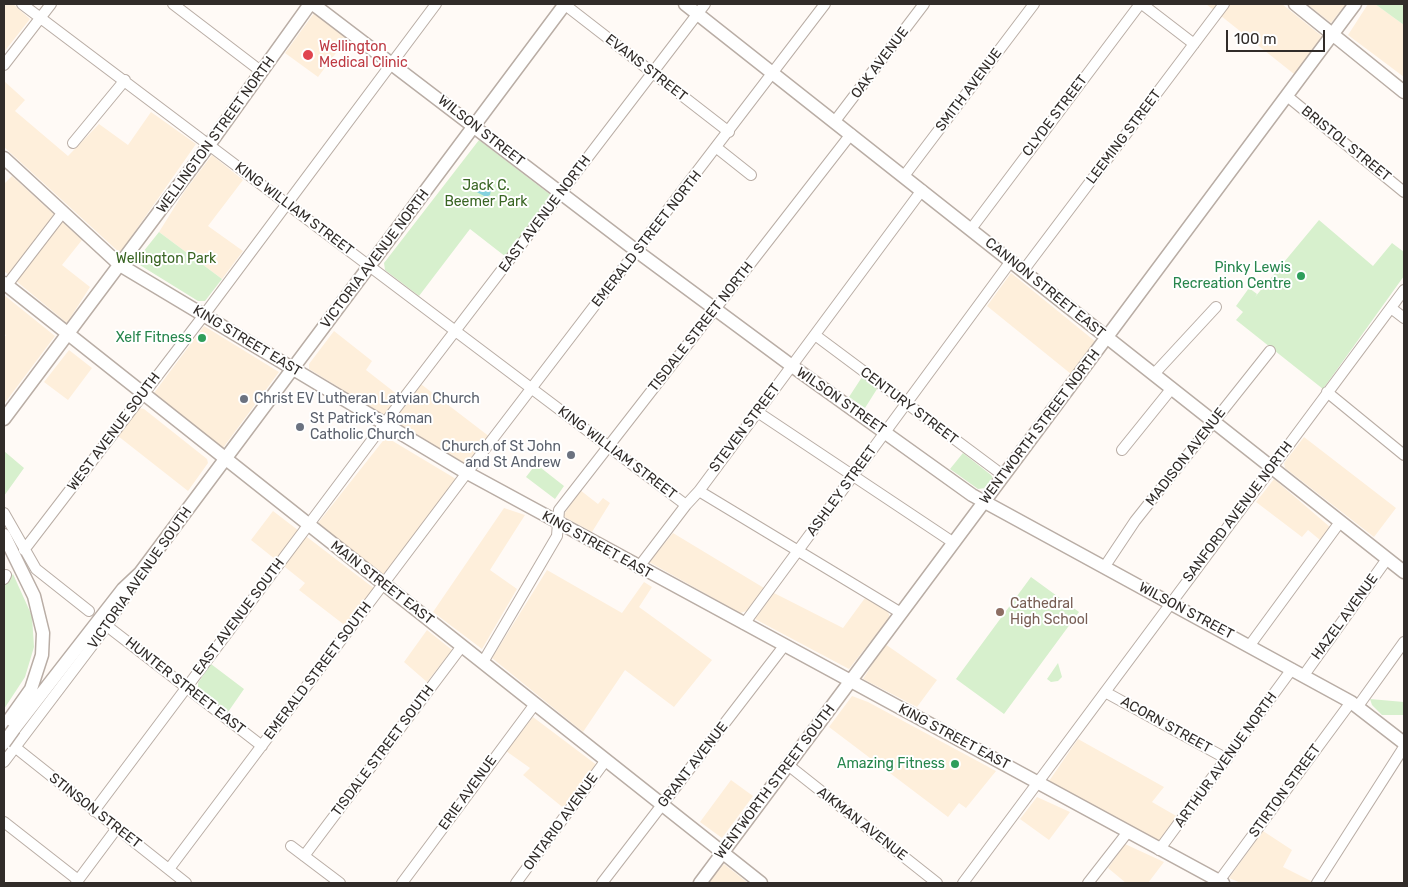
<!DOCTYPE html>
<style>
body{margin:0}
#map{position:relative;width:1408px;height:887px;overflow:hidden;background:#fffaf6;font-family:Rubik,sans-serif}
canvas{display:block}
.frame{position:absolute;inset:0;border:5px solid #312c29;pointer-events:none}
.scale{position:absolute;left:1226px;top:30px;width:99px;height:22px;box-sizing:border-box;border:2px solid #312c29;border-top:0;padding-left:6px;font-size:15px;line-height:18px;white-space:nowrap;color:#312c29;-webkit-text-stroke:4px #fff;paint-order:stroke}
</style>
<div id="map">
<canvas width="1408" height="887"></canvas>
<div class="frame"></div>
<div class="scale">100 m</div>
</div>
<script>
const context = document.querySelector('canvas').getContext('2d');
context.lineJoin = 'round';
function paint(path, color) {
  context.fillStyle = color;
  context.fill(path, 'evenodd');
}
function poly(rows) {
  const path = new Path2D();
  for (const r of rows) {
    path.moveTo(r[0], r[1]);
    for (let i = 2; i < r.length; i += 2) path.lineTo(r[i], r[i + 1]);
  }
  return path;
}
function strokePath(path, color, width, dash) {
  context.strokeStyle = color;
  context.lineWidth = width;
  context.lineCap = dash ? 'butt' : 'round';
  context.setLineDash(dash || []);
  context.stroke(path);
}
function write(font, color, halo, rows, align = 'center') {
  context.font = font + ' Rubik,sans-serif';
  context.lineWidth = 4;
  context.setLineDash([]);
  context.textBaseline = 'middle';
  context.strokeStyle = halo;
  context.fillStyle = color;
  for (const [text, x, y, turn = 0] of rows) {
    context.save();
    context.translate(x, y);
    context.rotate((+turn || 0) * Math.PI / 180);
    context.textAlign = isNaN(turn) ? turn : align;
    if (halo) context.strokeText(text, 0, 0);
    context.fillText(text, 0, 0);
    context.restore();
  }
}
const commercial = poly([
 [4,4,13,4,30,19,4,52],
 [1206,4,1282,4,1323,37,1294,74],
 [1307,4,1346,4,1331,23],
 [1368,4,1375,4,1404,25,1404,77,1348,35],
 [314,13,347,38,318,77,285,53],
 [4,81,25,100,15,111,68,156,99,124,128,145,151,112,196,144,120,253,4,147],
 [212,155,243,180,208,226,243,251,222,279,159,232,184,192],
 [12,176,82,240,62,265,90,287,67,323,4,271,4,184],
 [1011,273,1096,342,1071,374,987,306],
 [4,295,55,336,4,404,4,338,6,335,4,334],
 [204,326,279,372,223,448,154,393],
 [334,331,372,361,366,370,398,395,413,378,490,437,467,466,309,369,309,364],
 [69,350,92,368,68,400,44,382],
 [139,408,144,409,207,459,208,463,188,491,118,436],
 [386,437,456,479,383,576,318,523],
 [1304,437,1396,508,1374,537,1285,468,1284,463],
 [1274,479,1330,527,1320,540,1308,530,1302,537,1256,502],
 [580,490,598,504,603,498,610,503,592,532,563,516],
 [504,508,525,515,490,570,517,589,482,649,433,612],
 [273,511,375,589,347,627,299,590,305,583,251,540],
 [673,533,764,588,747,611,740,613,649,562],
 [547,570,622,613,644,582,652,587,639,607,712,660,674,707,625,670,583,732,492,658],
 [774,593,843,628,865,598,888,612,890,617,849,669,755,619],
 [427,630,452,650,427,682,404,662],
 [885,644,937,680,917,707,863,679],
 [852,696,868,702,996,771,966,808,959,803,948,817,829,727],
 [533,717,598,766,566,810,523,775,530,768,506,751],
 [1078,739,1164,787,1152,802,1178,817,1160,844,1049,781],
 [731,780,753,796,722,838,700,822],
 [1037,797,1070,812,1049,840,1020,819],
 [1263,831,1292,850,1283,867,1315,883,1241,883,1229,878],
 [1125,844,1164,862,1148,883,1126,883,1108,868],
 [724,864,748,883,708,883]
]);
const green = poly([
 [1375,4,1404,4,1404,25],
 [479,140,552,196,506,257,470,229,419,296,385,270,384,263],
 [1319,220,1373,266,1392,243,1404,252,1404,276,1323,389,1236,320,1243,312,1236,306,1249,288,1257,294,1255,297],
 [159,232,222,279,205,301,198,301,135,262],
 [862,377,877,389,865,408,849,397],
 [4,451,24,468,4,496],
 [963,453,991,475,993,478,986,488,978,489,950,469],
 [536,464,564,486,555,499,526,477],
 [13,574,32,616,34,647,25,677,4,709,4,585],
 [1031,577,1079,612,1004,714,956,679],
 [1058,663,1062,677,1058,681,1051,682,1047,679],
 [211,664,244,689,228,712,198,689,198,683],
 [1370,699,1404,702,1404,715,1382,715,1372,705]
]);
const water = poly([
 [478,181,491,189,490,195,486,197,473,190,473,186]
]);
const minor = poly([
 [22,4,686,505],
 [173,4,262,72],
 [564,4,729,132],
 [1142,4,1194,44],
 [4,65,51,4],
 [1287,96,1404,192],
 [835,121,924,4],
 [73,143,125,80],
 [717,148,751,175],
 [904,176,1034,4],
 [971,229,1140,4],
 [1023,271,1224,4],
 [7,285,63,212],
 [1391,308,1404,318],
 [815,335,1004,476],
 [1154,374,1216,307],
 [1327,392,1404,455],
 [756,411,954,543],
 [1122,450,1172,388],
 [699,491,901,613],
 [4,513,36,569,89,611],
 [24,550,204,315,436,4],
 [1105,566,1135,521,1270,351],
 [638,568,686,505,699,491,922,190],
 [4,579,6,575],
 [744,624,1011,261],
 [107,626,262,746],
 [1250,645,1340,522],
 [483,662,557,536,559,510,851,134],
 [1304,675,1387,559],
 [1105,692,1227,759],
 [1358,706,1404,642],
 [11,744,186,883],
 [4,762,107,626,138,577],
 [788,765,937,883],
 [94,811,384,424,705,4],
 [4,822,78,880],
 [291,846,340,883],
 [1159,850,1292,669],
 [304,856,462,646],
 [169,869,472,466,825,4],
 [1219,881,1351,702],
 [76,883,117,828],
 [402,883,535,704],
 [516,883,606,760],
 [602,883,784,646],
 [963,883,1404,290],
 [1088,883,1127,833],
 [1317,883,1404,747]
]);
const major = poly([
 [313,4,638,252,792,366,972,495,1351,702,1404,743],
 [685,4,1404,572],
 [1295,4,1404,92],
 [4,158,120,265,462,470,1223,883],
 [4,283,761,883],
 [4,419,209,145,310,4],
 [4,535,34,596,43,633,42,655,31,689,4,727],
 [14,729,123,589,140,573,565,4],
 [700,883,1355,4]
]);
const majorBridge = poly([
 [4,743,14,729]
]);
const markers = [
 [308,55,6,"#e0444e"],
 [1301,276,5,"#2e9e5b"],
 [202,338,5,"#2e9e5b"],
 [244,399,5,"#6b7280"],
 [300,427,5,"#6b7280"],
 [571,455,5,"#6b7280"],
 [1000,612,5,"#8d6e63"],
 [955,764,5,"#2e9e5b"]
];
const healthNames = [
 ["Wellington",319,47],
 ["Medical Clinic",319,63]
];
const streetNames = [
 ["OAK AVENUE",880,63,-53],
 ["EVANS STREET",646,68,38],
 ["SMITH AVENUE",969,90,-53],
 ["CLYDE STREET",1055,116,-53],
 ["WILSON STREET",481,131,38],
 ["WELLINGTON STREET NORTH",216,135,-54],
 ["LEEMING STREET",1124,137,-53],
 ["BRISTOL STREET",1346,144,39],
 ["KING WILLIAM STREET",294,209,37],
 ["EAST AVENUE NORTH",545,214,-53],
 ["EMERALD STREET NORTH",647,239,-52],
 ["VICTORIA AVENUE NORTH",375,259,-53],
 ["CANNON STREET EAST",1045,288,39],
 ["TISDALE STREET NORTH",701,327,-52],
 ["KING STREET EAST",247,341,31],
 ["WILSON STREET",841,401,35],
 ["CENTURY STREET",909,406,37],
 ["WENTWORTH STREET NORTH",1040,427,-53],
 ["STEVEN STREET",745,428,-53],
 ["WEST AVENUE SOUTH",114,432,-53],
 ["KING WILLIAM STREET",617,453,37],
 ["MADISON AVENUE",1186,457,-52],
 ["ASHLEY STREET",842,491,-54],
 ["SANFORD AVENUE NORTH",1238,512,-53],
 ["KING STREET EAST",597,545,29],
 ["VICTORIA AVENUE SOUTH",140,578,-55],
 ["MAIN STREET EAST",382,583,38],
 ["WILSON STREET",1186,611,28],
 ["EAST AVENUE SOUTH",239,617,-53],
 ["HAZEL AVENUE",1345,617,-54],
 ["EMERALD STREET SOUTH",318,671,-53],
 ["HUNTER STREET EAST",185,686,38],
 ["ACORN STREET",1166,725,29],
 ["KING STREET EAST",954,737,28],
 ["TISDALE STREET SOUTH",383,751,-53],
 ["ARTHUR AVENUE NORTH",1226,760,-54],
 ["GRANT AVENUE",693,765,-52],
 ["WENTWORTH STREET SOUTH",775,782,-53],
 ["STIRTON STREET",1285,791,-54],
 ["ERIE AVENUE",468,793,-54],
 ["STINSON STREET",95,811,38],
 ["ONTARIO AVENUE",561,822,-54],
 ["AIKMAN AVENUE",862,824,38]
];
const parkNames = [
 ["Jack C.",486,186],
 ["Beemer Park",486,202],
 ["Wellington Park",166,259]
];
const leisureNames = [
 ["Pinky Lewis",1291,268],
 ["Recreation Centre",1291,284],
 ["Xelf Fitness",192,338],
 ["Amazing Fitness",945,764]
];
const worshipNames = [
 ["Christ EV Lutheran Latvian Church",254,399],
 ["St Patrick's Roman",310,419],
 ["Catholic Church",310,435],
 ["Church of St John",561,447,"right"],
 ["and St Andrew",561,463,"right"]
];
const educationNames = [
 ["Cathedral",1010,604],
 ["High School",1010,620]
];
paint(commercial, '#feefdb');
paint(green, '#d7f0cd');
paint(water, '#85d2df');
strokePath(minor, '#b9ada5', 12);
strokePath(major, '#b9ada5', 15);
strokePath(minor, '#fff', 10);
strokePath(major, '#fff', 12);
strokePath(majorBridge, '#b9ada5', 15, []);
strokePath(majorBridge, '#fff', 12);
for (const [x, y, r, color] of markers) {
  const dot = new Path2D();
  dot.arc(x, y, r, 0, 2 * Math.PI);
  context.fillStyle = color;
  context.fill(dot);
  strokePath(dot, '#fff', 2);
}
write('14px', '#be3a42', '#fff', healthNames, 'left');
write('14px', '#312c29', '#fff', streetNames);
write('14px', '#396523', '#fff', parkNames);
write('14px', '#27864d', '#fff', leisureNames, 'right');
write('14px', '#5b616d', '#fff', worshipNames, 'left');
write('14px', '#785e54', '#fff', educationNames, 'left');
</script>
